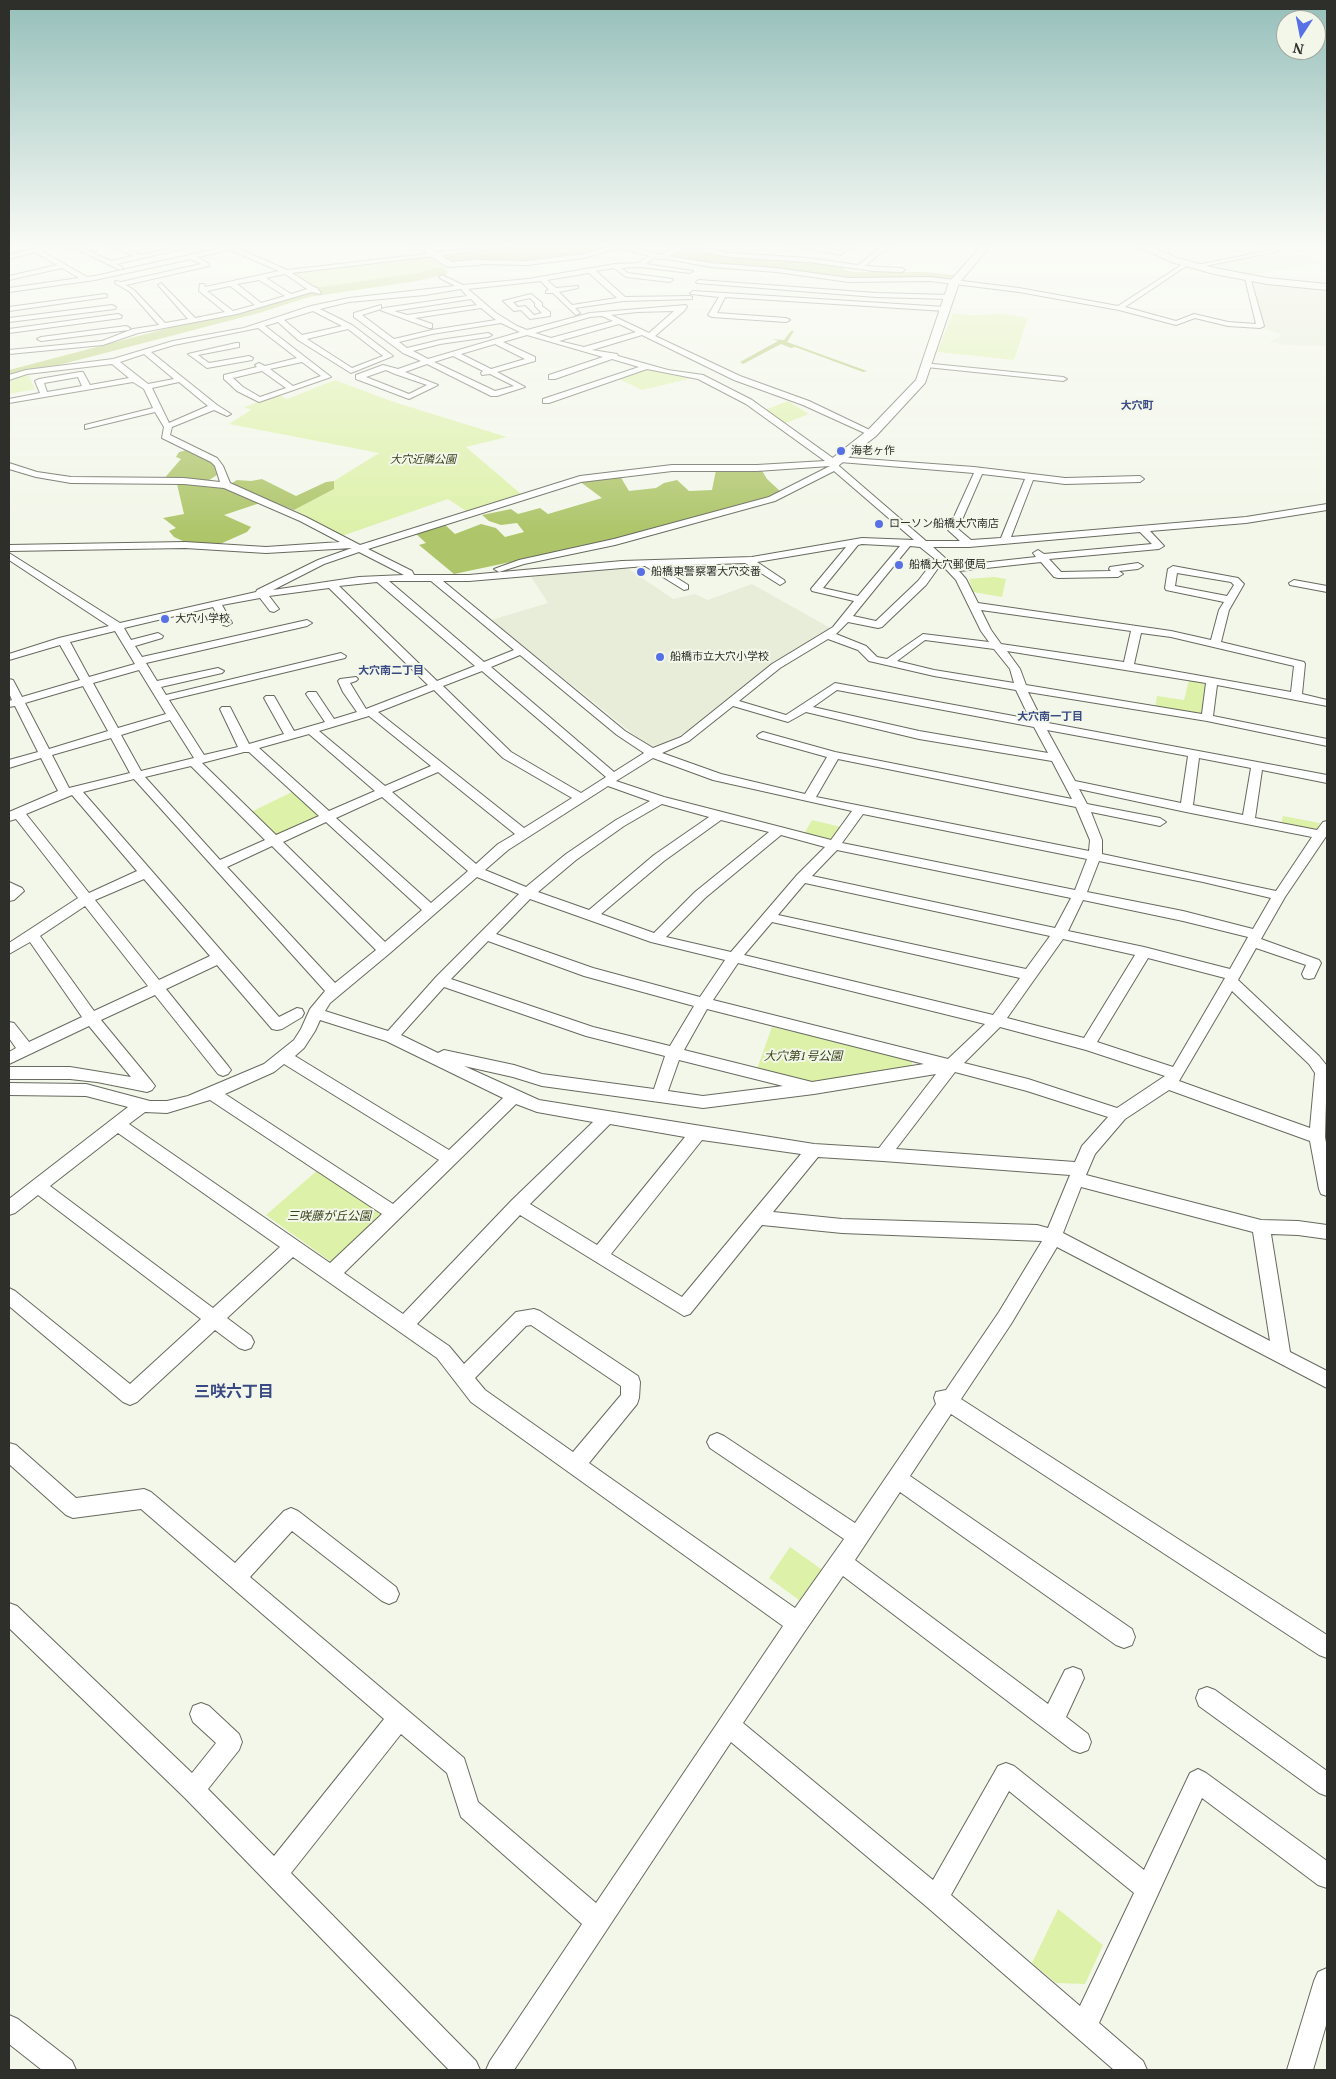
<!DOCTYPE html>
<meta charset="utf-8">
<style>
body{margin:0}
#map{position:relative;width:1336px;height:2079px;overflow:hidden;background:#f3f7ea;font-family:"PT Serif",serif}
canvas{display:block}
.frame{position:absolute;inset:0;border:10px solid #2e2f2b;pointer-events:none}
.north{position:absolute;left:1276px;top:10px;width:50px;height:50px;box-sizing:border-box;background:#f3f7ea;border:1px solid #a4a79e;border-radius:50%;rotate:191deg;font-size:14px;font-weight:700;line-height:20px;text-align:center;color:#2e2f2b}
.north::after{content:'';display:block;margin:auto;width:18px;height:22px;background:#5770e6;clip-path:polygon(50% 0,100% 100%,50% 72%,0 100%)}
</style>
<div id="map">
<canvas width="1336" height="2079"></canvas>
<div class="frame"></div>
<div class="north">N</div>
</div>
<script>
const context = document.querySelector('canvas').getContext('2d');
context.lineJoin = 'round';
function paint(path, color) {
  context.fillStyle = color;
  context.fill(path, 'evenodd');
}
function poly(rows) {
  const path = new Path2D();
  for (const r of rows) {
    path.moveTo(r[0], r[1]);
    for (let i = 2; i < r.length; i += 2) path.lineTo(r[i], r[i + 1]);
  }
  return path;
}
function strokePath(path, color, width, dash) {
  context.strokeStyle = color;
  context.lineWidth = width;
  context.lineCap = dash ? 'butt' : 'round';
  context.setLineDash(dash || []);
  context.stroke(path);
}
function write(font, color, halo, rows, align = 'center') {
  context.font = font + ' "PT Serif","Noto Sans JP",serif';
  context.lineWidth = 4;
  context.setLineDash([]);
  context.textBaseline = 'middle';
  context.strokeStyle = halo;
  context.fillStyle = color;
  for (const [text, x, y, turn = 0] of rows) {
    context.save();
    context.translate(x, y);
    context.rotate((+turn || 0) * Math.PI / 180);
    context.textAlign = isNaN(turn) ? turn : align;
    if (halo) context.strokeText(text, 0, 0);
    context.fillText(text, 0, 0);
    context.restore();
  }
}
const built = poly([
 [1286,251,1324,262,1250,275,1207,266],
 [1251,281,1327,290,1327,346,1285,345,1269,342,1282,335,1263,328],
 [626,567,673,599,695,594,708,600,752,584,832,629,772,665,690,731,657,745,648,746,491,620,548,603,530,575]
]);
const green = poly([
 [425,257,431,257,447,268,440,271,416,277,321,290,290,273],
 [953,313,970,315,1003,314,1028,318,1014,360,937,352],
 [647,368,693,378,642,390,617,378],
 [29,375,35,389,10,394,9,381,17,377],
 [335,380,397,403,507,437,466,447,521,494,466,511,448,499,342,536,294,510,334,489,334,481,379,453,229,424,251,410,244,407,279,395,287,399],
 [788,401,809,414,783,424,765,410],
 [994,577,1006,579,1002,597,973,592,969,579],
 [1189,680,1208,684,1205,713,1200,714,1155,707,1157,696,1184,700],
 [294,791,319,815,317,819,280,836,274,836,251,812],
 [1283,816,1320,823,1317,829,1281,825],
 [812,820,841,827,832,839,823,839,804,834],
 [772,1027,913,1059,911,1067,811,1083,757,1069],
 [319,1169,383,1211,383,1218,339,1260,330,1261,266,1215],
 [790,1547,824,1571,803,1603,769,1578],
 [1058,1909,1103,1945,1085,1984,1056,1983,1032,1963]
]);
const forest = poly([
 [791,331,794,331,787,342,867,371,863,372,795,347,791,348,781,344,743,364,740,362,778,341,772,339,784,340],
 [191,449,212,461,217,468,217,475,206,482,162,481,181,459,176,457,179,452],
 [761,469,767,479,781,492,766,498,615,540,454,574,419,545,426,543,415,533,443,523,455,534,481,524,496,528,505,537,524,532,517,523,501,525,489,521,482,515,511,509,518,514,540,508,548,514,602,498,579,481,620,476,629,491,656,488,664,483,677,480,689,491,712,490,716,470],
 [262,479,296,496,326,482,334,481,334,489,294,510,229,485,237,480,251,481],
 [177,484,218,485,260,503,224,515,251,527,247,532,220,544,185,542,174,537,169,531,176,528,163,518,184,514]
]);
const water = poly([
 [554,243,562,248,579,246,579,243,601,243,609,246,579,255,524,262,454,263,442,256],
 [683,251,818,264,843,267,844,270,853,272,924,272,954,275,952,278,946,279,860,279,733,265,685,259,674,255]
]);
const river = poly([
 [442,267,448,271,447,274,417,281,309,297,259,313,9,378,9,370,249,307,302,290,417,273,442,267]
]);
const street = poly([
 [55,243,69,243,83,248,111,261,133,256,105,243,114,243,141,255,188,245,186,243,198,245,117,264,123,268,120,270,79,250,62,245,42,251,87,277,95,276,225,247,219,243,226,243,287,270,520,243,542,243,292,273,314,287,317,288,321,293,320,294,312,292,237,314,138,333,103,345,9,354,9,350,102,341,133,329,159,325,130,292,115,283,115,281,121,282,201,264,191,259,95,280,9,292,9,288,79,278,62,268,9,280,9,276,57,265,35,252,9,259,9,255,55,243],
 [230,250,279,271,205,287,204,284,200,284,199,291,225,312,195,318,161,283,158,285,159,286,188,319,165,323,134,290,126,285,209,266,209,264,198,257,230,250],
 [285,274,307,289,291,294,266,278,285,274],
 [259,280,285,296,261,303,237,284,259,280],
 [230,286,255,305,233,311,207,291,230,286],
 [603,243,615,243,661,255,711,263,776,268,849,278,930,277,1019,288,1118,306,1186,262,1189,264,1188,265,1125,307,1176,321,1194,314,1228,322,1256,324,1245,278,1250,277,1264,326,1260,328,1228,326,1195,318,1176,325,1119,310,1019,292,930,281,849,282,776,272,711,267,655,257,646,264,693,271,690,273,640,267,621,268,628,273,672,279,673,280,670,282,626,277,614,268,596,271,625,297,690,296,692,297,692,299,623,301,575,308,580,313,576,315,553,293,546,293,546,291,549,290,541,281,468,289,496,313,517,326,527,330,590,313,686,305,687,307,684,311,655,336,740,376,809,401,876,433,869,435,803,405,734,380,642,335,592,350,617,354,618,356,668,370,703,375,752,400,837,461,839,466,926,541,960,541,948,530,974,473,840,462,836,459,837,457,974,467,1065,478,1140,476,1144,479,1140,482,1065,484,1033,480,1011,537,1246,517,1327,504,1327,510,1246,523,1150,531,1164,546,1159,549,1049,559,1061,572,1111,571,1109,569,1110,567,1138,563,1143,566,1138,569,1119,571,1123,574,1118,577,1058,578,1054,577,1041,562,959,571,966,579,978,603,1171,631,1211,640,1219,610,1224,602,1166,590,1165,588,1168,569,1173,566,1238,578,1244,584,1229,610,1221,642,1304,662,1305,664,1302,694,1327,700,1327,706,1217,685,1213,716,1327,739,1327,746,1207,721,1028,692,1043,722,1327,775,1327,783,1262,770,1255,818,1317,830,1323,822,1327,821,1327,835,1285,897,1261,939,1319,960,1321,963,1314,978,1309,979,1304,978,1302,974,1306,965,1256,948,1238,980,1319,1056,1327,1066,1325,1137,1327,1148,1327,1196,1321,1194,1319,1189,1310,1141,1169,1090,1125,1119,1095,1154,1086,1175,1261,1220,1298,1221,1327,1225,1327,1239,1298,1235,1271,1234,1290,1352,1327,1371,1327,1388,1057,1247,1011,1324,961,1399,1327,1635,1327,1658,1319,1655,951,1414,910,1476,1132,1629,1135,1637,1132,1645,1124,1648,1116,1645,900,1492,855,1560,1048,1704,1065,1670,1073,1667,1081,1670,1084,1678,1066,1717,1088,1734,1091,1742,1088,1750,1080,1753,1072,1750,843,1576,805,1631,743,1723,933,1880,998,1766,1006,1763,1014,1766,1144,1870,1190,1773,1198,1769,1206,1773,1327,1861,1327,1888,1318,1885,1202,1798,1099,2023,1143,2061,1147,2070,1114,2070,927,1907,731,1742,514,2070,486,2070,490,2061,582,1924,461,1817,447,1773,401,1734,291,1873,476,2061,480,2070,449,2070,185,1798,9,1628,9,1603,17,1606,192,1773,216,1743,193,1722,190,1714,193,1706,201,1703,209,1706,239,1734,242,1742,239,1750,208,1789,274,1856,384,1719,141,1509,73,1518,66,1515,9,1464,9,1443,16,1445,76,1498,144,1489,151,1492,235,1563,284,1511,291,1508,298,1511,396,1587,399,1594,396,1601,389,1604,382,1601,292,1531,250,1577,464,1758,478,1802,596,1903,783,1626,471,1402,437,1358,293,1257,227,1318,251,1336,254,1342,251,1348,245,1350,239,1348,215,1330,137,1402,130,1405,123,1402,9,1306,9,1288,15,1291,130,1384,201,1319,38,1195,15,1213,9,1215,9,1199,128,1107,86,1096,9,1095,9,1083,86,1084,150,1101,167,1101,188,1096,264,1064,294,1040,301,1029,310,1009,325,991,134,779,83,792,279,1017,297,1008,302,1009,304,1013,302,1017,282,1029,277,1030,272,1029,217,965,166,989,228,1066,231,1070,228,1074,223,1076,218,1074,155,995,101,1020,152,1082,155,1086,152,1090,147,1092,97,1082,70,1079,9,1079,9,1067,70,1067,131,1077,89,1026,9,1064,9,1052,16,1048,9,1038,9,1022,14,1023,29,1042,82,1017,30,942,9,954,9,943,78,898,16,819,9,821,9,812,58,791,41,758,9,768,9,760,38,752,15,706,9,707,9,701,12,700,9,693,9,679,13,680,22,697,80,680,60,645,9,660,9,654,59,638,109,626,9,560,9,553,120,623,256,592,257,590,318,560,352,548,266,553,185,548,9,551,9,545,185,542,266,547,340,542,300,521,224,488,184,484,71,483,36,477,9,469,9,463,37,472,71,477,184,478,220,482,215,466,211,462,162,438,164,427,155,412,85,429,85,425,153,408,144,389,133,382,9,403,9,399,40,393,35,381,39,379,80,372,83,372,90,385,129,378,112,364,27,374,9,380,9,375,26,370,113,359,173,341,244,328,311,306,349,298,455,286,440,278,439,277,442,275,463,285,528,279,615,264,638,263,649,256,619,248,584,258,527,265,480,264,477,262,480,260,527,261,583,254,611,246,603,243],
 [589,273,617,298,572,305,559,292,578,288,578,286,556,288,547,280,589,273],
 [461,289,467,296,384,308,380,310,429,328,432,328,432,324,415,318,481,308,496,320,432,330,394,339,362,315,381,309,381,305,354,313,354,317,403,353,421,361,398,369,383,365,356,375,356,379,409,399,438,385,405,372,427,364,491,396,497,396,525,387,497,372,535,361,535,357,503,342,527,335,603,357,549,375,549,379,555,379,612,359,639,367,543,399,543,403,549,403,647,369,698,379,746,404,825,461,757,465,672,465,580,476,360,545,306,517,230,483,223,466,217,458,170,435,172,427,214,410,227,416,231,414,217,405,151,352,174,345,258,328,297,358,265,366,259,363,255,365,257,367,224,375,224,379,237,391,259,402,331,377,265,326,278,322,298,340,351,373,393,356,352,325,320,309,349,302,425,295,461,289],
 [471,299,477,305,407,315,394,311,471,299],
 [313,311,342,326,302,335,284,320,313,311],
 [674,311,649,333,611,315,637,312,674,311],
 [602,316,613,321,551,338,535,333,590,317,602,316],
 [501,323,520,332,428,359,413,351,440,344,488,337,492,335,488,333,440,340,407,348,399,342,432,334,501,323],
 [619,324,636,332,584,347,559,341,619,324],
 [348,329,383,356,352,368,307,339,348,329],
 [495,344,525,359,491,369,461,354,495,344],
 [144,354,174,379,148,384,120,362,144,354],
 [453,356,483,371,481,373,482,375,490,374,514,386,495,391,434,362,453,356],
 [302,362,321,376,293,386,270,369,302,362],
 [386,370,395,374,427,385,409,394,366,377,386,370],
 [262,371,286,388,260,397,243,387,233,378,262,371],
 [78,377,82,386,47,392,44,383,78,377],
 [179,382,208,406,169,423,152,388,179,382],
 [830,466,769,497,614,539,519,560,494,569,499,572,524,564,615,545,775,501,834,471,914,540,862,538,752,557,622,561,469,575,414,575,412,571,368,549,581,482,672,471,757,471,830,466],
 [982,474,1025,479,1001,538,971,540,958,529,982,474],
 [1140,532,1152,544,1044,554,1038,550,1033,553,1036,557,954,566,933,547,969,547,1140,532],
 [862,544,900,546,858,596,823,588,858,545,862,544],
 [910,546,920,547,935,559,918,581,876,621,853,616,910,546],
 [846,547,811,589,812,591,854,601,833,627,772,664,681,737,653,748,625,731,443,581,469,581,645,566,684,590,688,589,688,585,658,566,745,563,780,585,785,582,784,580,757,562,846,547],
 [359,552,404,575,359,577,273,590,324,564,359,552],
 [941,564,956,580,981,631,989,642,923,634,887,659,877,657,866,646,836,634,848,622,878,628,882,627,926,585,941,564],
 [1177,573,1231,582,1234,585,1227,596,1175,586,1177,573],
 [389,581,431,581,514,650,484,662,389,581],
 [377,582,475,666,437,681,339,586,377,582],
 [329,588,428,685,366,709,350,683,356,681,358,679,356,677,340,679,338,681,343,692,357,712,334,719,316,692,308,692,306,694,325,722,294,731,274,696,266,696,264,698,284,734,249,744,230,707,222,707,220,709,238,747,204,755,169,700,345,658,346,656,341,653,166,695,161,687,222,673,224,671,218,668,157,681,146,663,307,626,312,623,307,620,142,657,135,646,162,638,163,636,158,633,131,640,124,628,213,607,223,625,227,626,232,623,222,605,260,598,270,611,274,612,279,609,269,596,329,588],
 [981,610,1131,631,1124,662,1001,644,991,630,981,610],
 [115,631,135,664,89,677,70,642,115,631],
 [1141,633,1171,637,1294,666,1291,692,1134,664,1141,633],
 [828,639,858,650,869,661,934,676,1016,690,1030,719,835,683,786,715,739,701,780,668,828,639],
 [925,640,994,649,1010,669,1014,683,934,670,897,661,925,640],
 [1007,651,1206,683,1202,714,1026,685,1020,669,1007,651],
 [520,655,617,735,644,753,614,772,491,667,520,655],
 [139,670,166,714,118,728,93,683,139,670],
 [482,671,606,777,581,793,511,752,443,686,482,671],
 [83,686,108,731,49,749,25,703,83,686],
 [434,690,503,758,572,798,524,828,378,712,434,690],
 [837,690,1034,727,1048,753,919,731,813,707,837,690],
 [733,706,788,722,806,712,919,739,1052,761,1072,799,835,752,763,732,759,734,757,736,759,738,827,757,805,794,721,774,662,753,689,741,733,706],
 [369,716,431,766,385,786,319,731,369,716],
 [170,720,194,758,141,771,121,735,170,720],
 [1047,730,1188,756,1181,803,1075,781,1047,730],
 [309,734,375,791,329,811,259,748,309,734],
 [111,738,130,773,69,788,52,755,111,738],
 [244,752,249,752,319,816,276,835,202,763,244,752],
 [653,758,713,780,852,811,831,840,664,797,616,781,653,758],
 [1199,758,1251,768,1243,815,1193,805,1199,758],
 [838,759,1076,807,1090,840,1089,851,816,797,838,759],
 [191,766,265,840,220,860,145,777,191,766],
 [438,772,515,834,498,844,476,864,392,792,438,772],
 [608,786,650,801,616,820,566,854,526,887,485,870,508,850,608,786],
 [1079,789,1186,812,1312,837,1276,891,1102,854,1102,840,1091,812,1160,826,1166,822,1160,818,1087,804,1079,789],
 [72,795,137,871,89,893,26,814,72,795],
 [382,797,468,871,431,903,336,818,382,797],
 [662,804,709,817,654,855,589,910,538,892,576,860,624,826,662,804],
 [863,814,1087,859,1075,890,842,843,863,814],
 [721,820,769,832,695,892,654,933,601,914,664,861,721,820],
 [326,822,422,910,385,942,283,842,326,822],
 [781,835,825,847,797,875,731,952,666,937,705,898,781,835],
 [272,846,376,950,335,983,227,867,272,846],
 [837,850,1071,898,1055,928,812,876,837,850],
 [1099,861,1203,882,1271,898,1253,929,1183,911,1087,892,1099,861],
 [477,877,519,894,436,977,388,1031,325,1011,330,1003,390,953,477,877],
 [144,879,210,956,159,980,95,900,144,879],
 [805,883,1050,936,1026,969,778,915,805,883],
 [530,899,651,942,725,960,700,997,593,968,496,934,530,899],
 [1083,900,1183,921,1248,937,1230,969,1144,947,1068,931,1083,900],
 [85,906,148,986,94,1011,40,936,85,906],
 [772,922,1020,978,993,1015,744,955,772,922],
 [1063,939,1135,955,1084,1038,1007,1018,1063,939],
 [488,941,584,976,694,1006,670,1046,593,1027,451,979,488,941],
 [1148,958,1225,978,1173,1067,1097,1042,1148,958],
 [738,963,985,1024,948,1059,713,1000,738,963],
 [444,987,586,1036,665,1056,654,1089,542,1074,514,1065,444,1050,438,1053,401,1035,444,987],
 [1232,991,1309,1064,1315,1073,1310,1128,1179,1081,1232,991],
 [707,1009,924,1064,812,1082,684,1050,707,1009],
 [320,1020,386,1041,503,1098,449,1150,295,1056,304,1048,315,1031,320,1020],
 [1000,1027,1086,1050,1165,1076,1117,1108,1028,1079,964,1063,1000,1027],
 [679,1060,783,1086,703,1096,668,1091,679,1060],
 [284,1064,439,1160,393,1204,225,1094,274,1072,284,1064],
 [464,1066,513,1077,542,1086,703,1108,814,1094,936,1074,879,1148,814,1144,539,1100,464,1066],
 [955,1072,1027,1091,1108,1117,1082,1146,1075,1162,896,1149,955,1072],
 [210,1100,382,1214,330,1263,129,1124,145,1112,167,1113,210,1100],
 [516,1104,537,1112,593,1122,512,1200,403,1314,344,1273,516,1104],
 [610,1124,685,1137,597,1245,530,1204,610,1124],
 [118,1133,280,1247,213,1308,50,1186,118,1133],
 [702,1140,801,1154,682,1297,611,1254,702,1140],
 [818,1157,883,1161,1070,1175,1048,1228,1037,1225,842,1219,773,1212,818,1157],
 [1081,1187,1253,1232,1270,1341,1063,1233,1081,1187],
 [520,1215,684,1316,690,1314,762,1225,842,1233,1042,1241,999,1312,946,1390,936,1392,934,1398,936,1404,855,1523,724,1436,717,1433,710,1436,707,1442,710,1448,844,1539,795,1608,589,1463,637,1404,639,1398,640,1382,638,1376,540,1311,534,1309,516,1312,464,1364,449,1346,417,1324,520,1215],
 [531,1325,621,1386,621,1395,573,1452,485,1390,475,1378,526,1326,531,1325],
 [1009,1791,1134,1893,1080,2006,951,1895,1009,1791],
 [658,243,673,243,730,253,808,258,858,265,886,243,893,243,865,266,902,268,905,270,902,272,873,271,808,262,730,257,658,243],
 [778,243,794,243,840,251,849,243,856,243,841,255,778,243],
 [1255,243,1265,243,1277,248,1279,251,1195,268,1192,266,1271,250,1255,243],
 [699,280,876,293,949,295,952,297,949,299,876,297,697,283,696,282,699,280],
 [693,291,945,307,949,309,945,311,725,297,717,313,786,318,790,320,786,322,712,317,708,315,719,297,691,294,690,293,693,291],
 [105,294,107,295,107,297,9,311,9,307,105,294],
 [531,294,542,303,542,306,550,312,550,316,530,319,521,310,514,311,503,301,531,294],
 [530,298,535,303,535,306,542,313,534,315,525,306,518,307,513,302,530,298],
 [112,305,116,307,115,309,9,322,9,318,112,305],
 [118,314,122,316,121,318,9,333,9,329,118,314],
 [126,326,130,328,129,330,41,341,37,339,41,337,126,326],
 [236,343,239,343,239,347,198,355,209,363,249,356,253,358,252,360,207,368,188,354,236,343],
 [923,363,1063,377,1067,379,1063,381,926,367,922,365,923,363],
 [1294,580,1327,586,1327,592,1290,585,1289,583,1294,580],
 [9,882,22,888,24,891,14,900,9,901,9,882],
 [1207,1687,1215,1690,1327,1771,1327,1796,1319,1793,1199,1706,1196,1698,1199,1690,1207,1687],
 [1327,1968,1327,2022,1313,2070,1287,2070,1314,1981,1318,1972,1327,1968],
 [9,2015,18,2019,72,2061,76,2070,42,2070,9,2044,9,2015]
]);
const secondary = poly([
 [411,243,422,243,452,262,480,259,485,262,480,265,447,267,411,243],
 [681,243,693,243,664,259,658,259,656,257,681,243],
 [984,243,993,243,959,283,925,383,876,436,838,466,830,466,828,463,830,460,868,430,916,380,949,282,984,243],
 [1132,243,1144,243,1177,258,1215,268,1267,278,1327,284,1327,290,1267,284,1214,274,1171,262,1132,243]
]);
const markers = [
 [841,451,5,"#5770e6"],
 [879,524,5,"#5770e6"],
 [899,565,5,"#5770e6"],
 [641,572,5,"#5770e6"],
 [165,619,5,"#5770e6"],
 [660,657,5,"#5770e6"]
];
const farNeighbourhoodnames = [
 ["大穴町",1137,406],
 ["大穴南二丁目",391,671],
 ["大穴南一丁目",1050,717]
];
const farPoinames = [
 ["海老ヶ作",851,451],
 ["ローソン船橋大穴南店",889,524],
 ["船橋大穴郵便局",909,565],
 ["船橋東警察署大穴交番",651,572],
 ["大穴小学校",175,619],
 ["船橋市立大穴小学校",670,657]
];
const farParknames = [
 ["大穴近隣公園",423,460]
];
const parkNames = [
 ["大穴第1号公園",803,1057],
 ["三咲藤が丘公園",329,1217]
];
const nearNeighbourhoodnames = [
 ["三咲六丁目",234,1392]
];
paint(built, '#e7edd9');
paint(green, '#ddf1a9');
paint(forest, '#aec569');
paint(water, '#b9d075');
paint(river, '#b9d075');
strokePath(street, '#676a5f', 2);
strokePath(secondary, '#676a5f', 2);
paint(street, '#fff');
paint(secondary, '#fff');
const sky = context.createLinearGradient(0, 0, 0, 534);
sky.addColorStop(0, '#95bfba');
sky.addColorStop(0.46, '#fafbf6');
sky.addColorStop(1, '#fafbf600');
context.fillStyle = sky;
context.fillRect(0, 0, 1336, 534);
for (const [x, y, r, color] of markers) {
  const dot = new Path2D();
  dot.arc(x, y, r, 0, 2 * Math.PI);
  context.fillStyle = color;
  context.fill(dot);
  strokePath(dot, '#f3f7ea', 2);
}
write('bold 11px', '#394984', '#f3f7ea', farNeighbourhoodnames);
write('11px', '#2e2f2b', '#f3f7ea', farPoinames, 'left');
write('italic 11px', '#37411a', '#f3f7ea', farParknames);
write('italic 12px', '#37411a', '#f3f7ea', parkNames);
write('bold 16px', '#394984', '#f3f7ea', nearNeighbourhoodnames);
</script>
